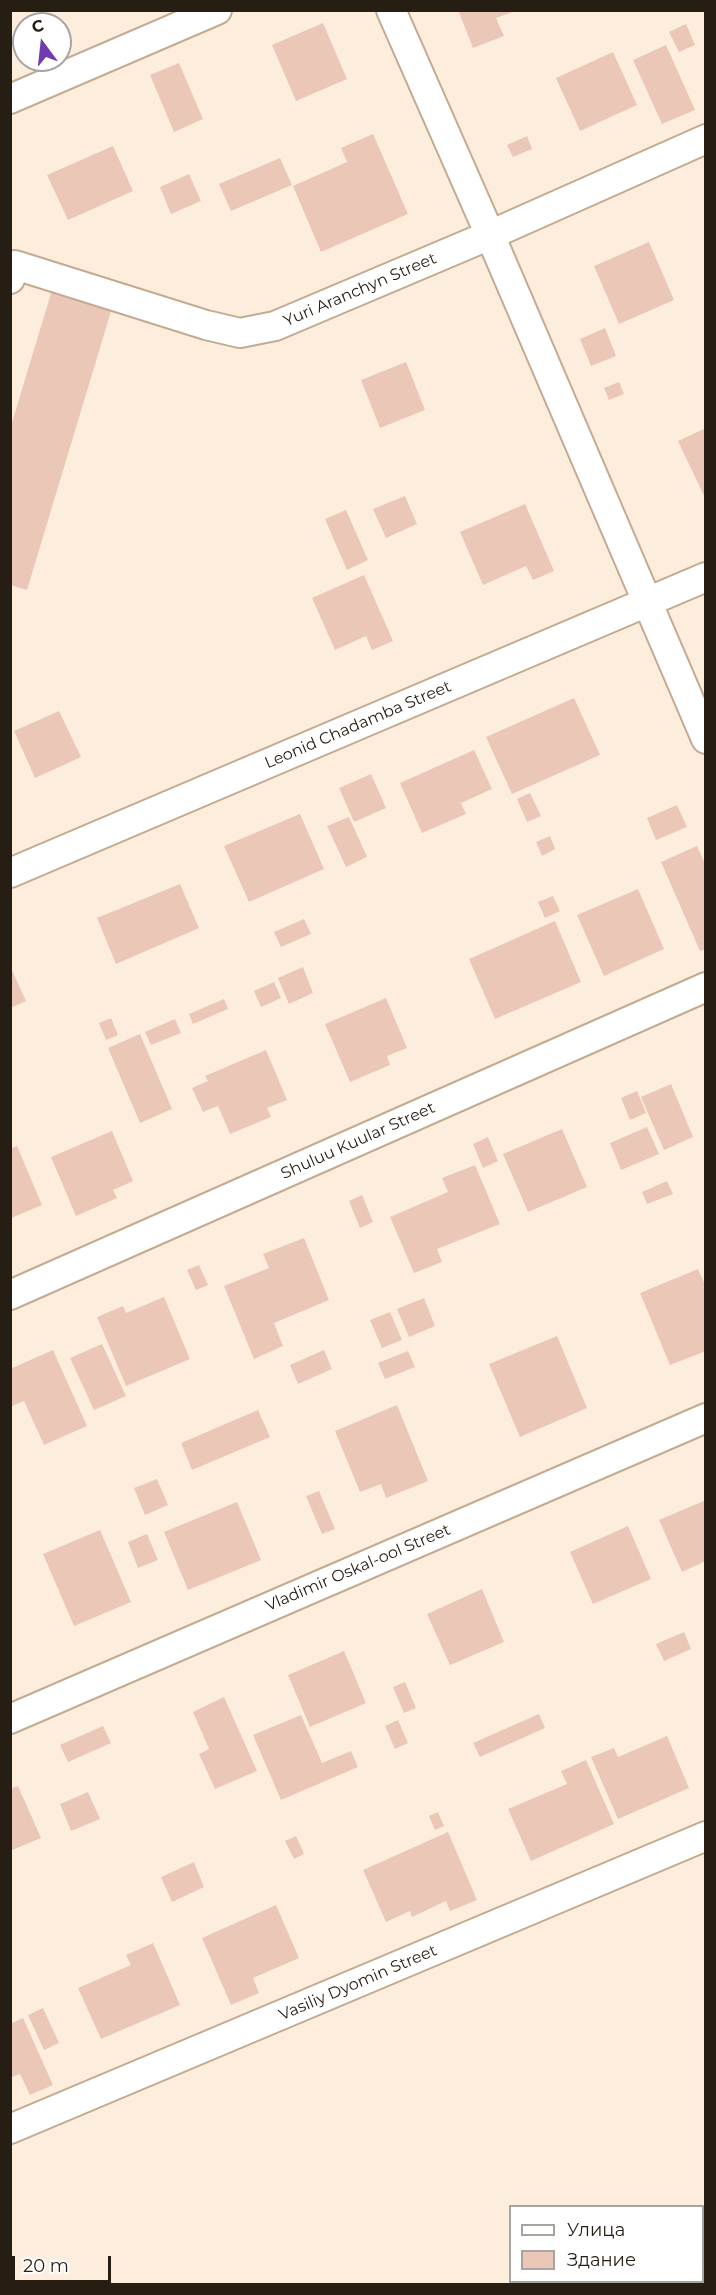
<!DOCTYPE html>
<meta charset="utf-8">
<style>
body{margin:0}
#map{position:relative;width:716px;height:2295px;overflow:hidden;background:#fceddd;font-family:Montserrat,sans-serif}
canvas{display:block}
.frame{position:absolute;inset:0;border:12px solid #261d13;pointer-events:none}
.legend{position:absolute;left:509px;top:2205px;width:195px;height:78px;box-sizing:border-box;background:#fff;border:2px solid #a8a5a1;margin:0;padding:8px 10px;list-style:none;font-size:18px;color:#261d13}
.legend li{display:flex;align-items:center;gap:12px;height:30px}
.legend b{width:30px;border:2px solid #a8a5a1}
.north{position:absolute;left:12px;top:12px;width:60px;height:60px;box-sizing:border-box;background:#fff;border:2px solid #a8a5a1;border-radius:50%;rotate:345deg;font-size:16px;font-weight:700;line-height:24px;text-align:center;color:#261d13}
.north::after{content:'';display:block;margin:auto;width:21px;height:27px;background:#703ab1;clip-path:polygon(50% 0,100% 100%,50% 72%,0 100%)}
.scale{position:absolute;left:12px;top:2256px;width:99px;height:27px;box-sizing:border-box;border:3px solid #261d13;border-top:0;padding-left:8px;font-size:18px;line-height:21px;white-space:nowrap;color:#261d13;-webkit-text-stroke:4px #fff;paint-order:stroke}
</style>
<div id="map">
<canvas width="716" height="2295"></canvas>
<div class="frame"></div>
<ul class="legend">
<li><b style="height:8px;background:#fff"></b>Улица</li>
<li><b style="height:16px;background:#ebc7b8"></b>Здание</li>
</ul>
<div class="north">С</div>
<div class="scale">20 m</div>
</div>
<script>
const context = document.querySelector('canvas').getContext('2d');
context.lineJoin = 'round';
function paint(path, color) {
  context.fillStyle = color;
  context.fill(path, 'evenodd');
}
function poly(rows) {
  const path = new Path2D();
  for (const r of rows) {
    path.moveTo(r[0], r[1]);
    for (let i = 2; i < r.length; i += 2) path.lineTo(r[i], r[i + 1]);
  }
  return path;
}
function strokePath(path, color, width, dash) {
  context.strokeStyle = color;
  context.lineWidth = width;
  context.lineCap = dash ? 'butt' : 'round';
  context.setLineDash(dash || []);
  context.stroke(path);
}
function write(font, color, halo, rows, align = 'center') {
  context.font = font + ' Montserrat,sans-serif';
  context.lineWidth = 4.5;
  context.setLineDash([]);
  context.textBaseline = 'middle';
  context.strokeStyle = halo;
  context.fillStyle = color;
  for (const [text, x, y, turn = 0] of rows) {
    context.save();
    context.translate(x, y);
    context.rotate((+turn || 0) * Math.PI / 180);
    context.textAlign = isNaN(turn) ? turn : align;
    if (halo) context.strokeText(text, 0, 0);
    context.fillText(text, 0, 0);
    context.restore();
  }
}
const building = poly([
 [458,10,515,10,515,11,496,18,504,36,473,48],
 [323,23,347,79,296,101,272,45],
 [686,24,695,45,679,52,669,32],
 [666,45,695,110,662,124,633,60],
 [613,52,637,105,580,131,556,78],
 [179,63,203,119,174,132,150,75],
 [373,134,408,214,321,252,293,186,347,162,341,148],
 [527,136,532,149,513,157,507,145],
 [113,146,133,191,68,220,47,175],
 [280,158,292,185,231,211,219,184],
 [189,174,201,201,171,214,160,187],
 [649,242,674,300,619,324,594,266],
 [52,290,112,308,27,590,10,585,10,429],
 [605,328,616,356,591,366,580,339],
 [406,362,425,410,380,428,361,380],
 [619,382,624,394,609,400,604,388],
 [706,428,706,500,678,441],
 [405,496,417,524,386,538,373,509],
 [525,504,554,571,533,580,526,566,483,585,460,532],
 [346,510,368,560,347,570,325,519],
 [364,575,393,641,372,650,366,636,335,650,312,598],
 [574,698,600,755,512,794,486,737],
 [59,711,81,757,35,778,14,731],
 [474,750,492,789,461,803,466,814,422,833,400,783],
 [371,774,386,808,354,822,339,788],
 [530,793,541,816,527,822,517,799],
 [677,805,687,827,656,840,647,818],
 [300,814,324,869,249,902,224,846],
 [349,817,367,857,346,867,327,826],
 [550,836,555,849,542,856,536,842],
 [697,846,706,866,706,949,700,951,661,862],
 [180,884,199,928,116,964,97,918],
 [638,889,664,949,604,976,577,915],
 [553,896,560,911,545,918,538,902],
 [304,919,311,934,281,947,274,932],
 [555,921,581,982,495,1019,469,959],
 [10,966,26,1001,10,1008],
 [303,967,313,993,289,1004,278,978],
 [274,982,281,998,261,1007,254,991],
 [386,998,407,1048,387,1056,390,1065,350,1082,325,1024],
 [224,999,228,1009,193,1024,189,1014],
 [111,1018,118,1035,106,1040,99,1023],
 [175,1019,181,1033,151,1045,145,1032],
 [140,1034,172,1109,140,1123,108,1048],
 [266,1050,287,1100,267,1108,271,1117,230,1134,218,1106,203,1112,192,1088,208,1081,205,1076],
 [671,1084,693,1137,664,1150,641,1097],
 [637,1091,646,1113,630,1120,621,1098],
 [647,1127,659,1154,621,1170,610,1143],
 [562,1129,587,1187,528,1212,503,1154],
 [112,1131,133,1181,113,1190,117,1198,76,1216,51,1157],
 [488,1137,498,1161,483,1168,473,1144],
 [17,1146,42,1205,11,1218,10,1149],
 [475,1165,500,1224,437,1249,442,1262,414,1273,390,1217,448,1192,442,1178],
 [667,1181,673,1194,647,1204,642,1192],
 [362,1195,373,1222,360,1228,349,1201],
 [304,1238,329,1300,274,1323,283,1346,254,1359,224,1286,269,1268,263,1254],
 [199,1265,208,1285,196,1290,187,1270],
 [698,1269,706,1287,706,1351,670,1365,640,1293],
 [164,1297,190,1359,126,1386,97,1317,123,1306,126,1313],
 [424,1298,435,1326,409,1337,397,1309],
 [390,1312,402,1340,382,1348,370,1320],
 [557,1336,587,1408,520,1437,489,1364],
 [102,1344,126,1396,94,1410,70,1358],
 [53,1350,87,1426,44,1445,24,1401,10,1407,10,1369],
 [324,1350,332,1369,298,1384,290,1365],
 [408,1351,415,1367,385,1379,378,1363],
 [397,1405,428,1481,386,1498,381,1484,360,1492,335,1431],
 [258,1410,270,1437,192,1470,181,1443],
 [157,1479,168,1505,145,1515,134,1488],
 [319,1491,335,1529,322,1534,306,1496],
 [706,1500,706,1561,682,1572,659,1520],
 [237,1502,261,1560,188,1590,164,1532],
 [628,1526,651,1579,593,1604,570,1552],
 [100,1530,131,1602,74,1626,43,1554],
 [147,1534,158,1560,138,1568,128,1542],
 [482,1589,504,1642,450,1665,427,1614],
 [684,1632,691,1649,664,1661,656,1644],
 [344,1651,366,1703,310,1727,288,1675],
 [405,1682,416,1708,404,1713,393,1687],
 [224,1697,257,1771,215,1789,199,1754,209,1749,193,1712],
 [539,1714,545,1728,480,1757,473,1743],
 [301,1715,322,1763,351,1751,358,1767,281,1800,253,1735],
 [398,1720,408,1743,395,1749,385,1726],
 [103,1726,111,1743,68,1762,60,1745],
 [667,1736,689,1788,618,1819,591,1757,614,1748,618,1757],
 [586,1760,614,1824,531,1861,508,1809,567,1784,561,1771],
 [18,1786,41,1838,10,1851,10,1789],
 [88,1792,100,1819,71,1831,60,1804],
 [438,1812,444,1826,435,1830,429,1816],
 [448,1832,477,1900,450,1911,446,1901,412,1917,410,1911,386,1922,363,1870],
 [296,1836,304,1854,294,1859,285,1841],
 [194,1862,204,1887,172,1902,161,1877],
 [276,1905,299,1958,253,1978,259,1993,231,2005,202,1938],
 [153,1943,180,2005,101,2039,78,1988,131,1965,126,1955],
 [43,2008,59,2043,44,2050,28,2015],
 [23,2018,53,2085,30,2095,20,2074,10,2078,10,2024]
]);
const street = poly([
 [391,10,490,235,706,739],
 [10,99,217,10],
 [10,279,15,265,206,325,240,333,275,326,490,235,706,139],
 [10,873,706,577],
 [10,1295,706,987],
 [10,1719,706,1418],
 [10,2129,706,1836]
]);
const streetNames = [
 ["Yuri Aranchyn Street",360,290,-23],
 ["Leonid Chadamba Street",358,725,-23],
 ["Shuluu Kuular Street",358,1141,-24],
 ["Vladimir Oskal-ool Street",358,1568,-23],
 ["Vasiliy Dyomin Street",358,1983,-23]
];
paint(building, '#ebc7b8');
strokePath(street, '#c3ab90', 32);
strokePath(street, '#fff', 28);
write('16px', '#261d13', '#fff', streetNames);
</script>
